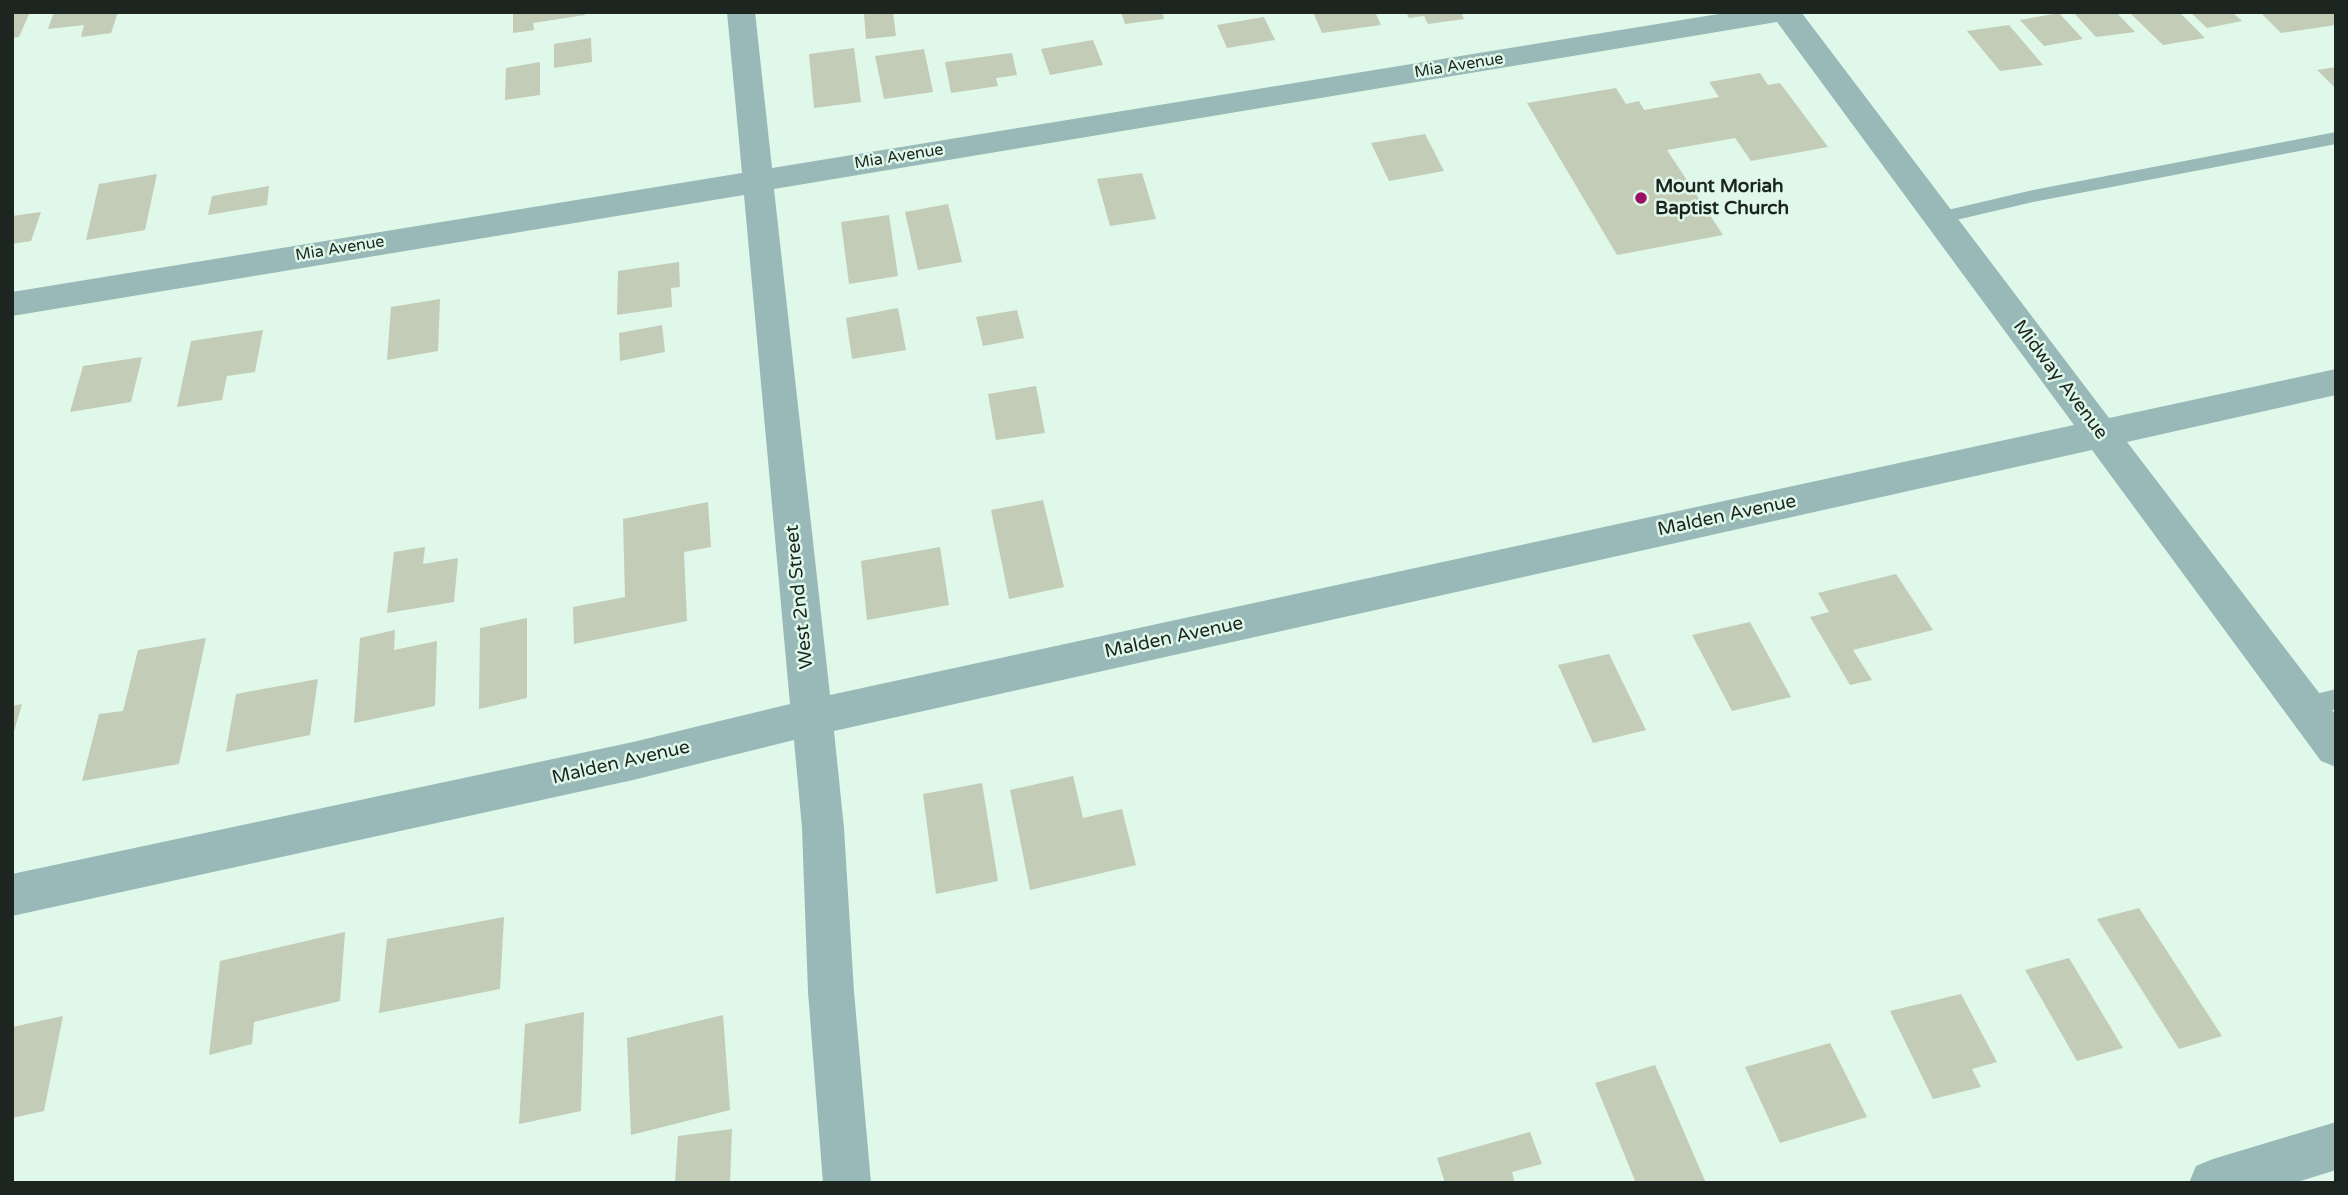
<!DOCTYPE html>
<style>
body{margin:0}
#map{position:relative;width:2348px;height:1195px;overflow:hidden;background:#dff8e9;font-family:"Varela Round",sans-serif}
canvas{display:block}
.frame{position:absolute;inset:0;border:14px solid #1c2520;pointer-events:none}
</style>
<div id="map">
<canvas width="2348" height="1195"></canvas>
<div class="frame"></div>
</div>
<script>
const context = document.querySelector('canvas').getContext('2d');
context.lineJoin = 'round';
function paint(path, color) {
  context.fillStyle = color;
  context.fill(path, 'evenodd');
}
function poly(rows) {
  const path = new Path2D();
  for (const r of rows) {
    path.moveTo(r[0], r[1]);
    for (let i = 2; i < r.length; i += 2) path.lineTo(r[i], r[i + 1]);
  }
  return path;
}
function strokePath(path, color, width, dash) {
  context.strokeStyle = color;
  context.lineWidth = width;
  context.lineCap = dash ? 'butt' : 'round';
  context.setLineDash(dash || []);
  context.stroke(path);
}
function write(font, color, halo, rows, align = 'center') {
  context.font = font + ' "Varela Round",sans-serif';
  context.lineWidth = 5;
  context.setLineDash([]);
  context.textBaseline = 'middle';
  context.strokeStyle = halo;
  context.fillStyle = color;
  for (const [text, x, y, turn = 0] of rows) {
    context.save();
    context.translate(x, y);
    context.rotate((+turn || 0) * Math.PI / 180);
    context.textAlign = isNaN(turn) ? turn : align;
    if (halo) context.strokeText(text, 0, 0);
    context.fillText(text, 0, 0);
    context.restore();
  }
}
const building = poly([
 [12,12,30,12,19,37,12,38],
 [54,12,118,12,111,33,81,37,84,25,48,29],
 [585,12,585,15,533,23,534,30,513,33,513,13],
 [893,12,896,36,866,39,864,13],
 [1121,12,1162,12,1164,19,1125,24],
 [1313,12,1375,12,1381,25,1322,33],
 [1406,12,1461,12,1464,19,1428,24,1424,16,1409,18],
 [2073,12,2116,12,2135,32,2096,37],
 [2129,12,2179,12,2205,38,2163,45],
 [2190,12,2232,12,2242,21,2207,28],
 [2260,12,2336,12,2336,25,2281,33],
 [2059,13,2083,39,2044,46,2020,20],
 [1264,17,1275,40,1227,48,1217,25],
 [2009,25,2043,65,2000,71,1967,31],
 [591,38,592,62,554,68,554,44],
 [1093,40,1103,65,1050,75,1041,49],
 [854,48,861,102,814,108,809,54],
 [924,49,933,92,884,99,875,56],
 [1012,53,1017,75,996,78,998,86,951,93,945,62],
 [540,62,540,95,505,100,506,68],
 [2336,67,2336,89,2317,70],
 [1760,73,1768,85,1780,83,1828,147,1751,161,1735,138,1667,150,1723,235,1617,255,1527,103,1616,88,1626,104,1639,101,1644,110,1719,97,1709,82],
 [1425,134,1444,171,1389,181,1371,143],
 [1142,173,1156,219,1110,226,1097,179],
 [157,174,145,230,86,240,99,184],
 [269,186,267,205,208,215,212,196],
 [948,204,962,262,918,270,905,212],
 [41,212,31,241,12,244,12,216],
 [889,215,898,276,849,284,841,222],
 [679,262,680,287,671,288,672,307,617,315,618,271],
 [440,299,438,351,387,360,391,307],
 [898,308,906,350,852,359,846,318],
 [1017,310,1024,338,983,346,976,317],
 [662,325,665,352,620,361,619,333],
 [263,330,255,372,227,376,222,400,177,407,191,341],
 [142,357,131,402,70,412,83,366],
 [1036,386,1045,433,996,440,988,394],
 [1043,500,1064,587,1009,599,991,510],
 [708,502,711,547,684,552,687,621,574,644,573,607,625,597,623,519],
 [425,547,423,564,458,558,454,602,387,613,394,552],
 [940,547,949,605,867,620,861,561],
 [1896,574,1933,630,1853,650,1872,680,1850,685,1810,617,1829,612,1818,593],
 [527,618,527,698,479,709,480,628],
 [1750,622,1791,697,1732,711,1692,635],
 [395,630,394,650,437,641,435,706,354,723,360,638],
 [206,638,179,764,82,781,99,714,123,711,138,650],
 [1609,654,1646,730,1593,743,1558,665],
 [318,679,310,735,226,752,236,694],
 [22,704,13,735,12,735,12,706],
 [1073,776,1083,818,1122,809,1136,865,1030,890,1010,790],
 [982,783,998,881,936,894,923,794],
 [2139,908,2222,1036,2179,1049,2097,919],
 [504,917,500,989,379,1013,387,939],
 [345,932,340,1001,254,1022,252,1044,209,1055,220,961],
 [2069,958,2123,1048,2077,1061,2025,970],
 [1961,994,1997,1062,1972,1069,1981,1087,1933,1099,1890,1011],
 [584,1012,581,1111,519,1124,525,1024],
 [723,1015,730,1110,631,1135,627,1038],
 [63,1016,44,1111,12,1118,12,1027],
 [1830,1043,1867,1117,1780,1143,1745,1067],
 [1655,1065,1706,1183,1636,1183,1595,1083],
 [732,1129,730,1182,675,1183,678,1136],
 [1530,1132,1542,1164,1512,1172,1515,1183,1445,1183,1437,1158]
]);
const lane = poly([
 [2336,132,2336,144,2033,202,1939,224,1930,218,1939,212,2033,190,2336,132],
 [2336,689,2336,709,2305,716,2297,713,2294,706,2297,699,2336,689]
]);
const street = poly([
 [727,12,755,12,772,168,1731,12,1801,12,2109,418,2336,369,2336,395,2127,442,2336,715,2336,767,2321,761,2092,450,834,731,844,828,854,992,871,1183,823,1183,808,992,802,828,794,740,633,780,12,916,12,874,633,742,790,704,744,195,12,316,12,292,742,173,727,12],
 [1777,22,2074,425,830,695,774,189,1777,22],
 [2336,1122,2336,1170,2294,1183,2189,1183,2196,1166,2213,1159,2336,1122]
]);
const markers = [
 [1641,198,7,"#9b1062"]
];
const farStreetnames = [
 ["Mia Avenue",1459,66,-9],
 ["Mia Avenue",899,157,-9],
 ["Mia Avenue",340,249,-9]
];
const poiNames = [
 ["Mount Moriah",1655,187],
 ["Baptist Church",1655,209]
];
const streetNames = [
 ["Midway Avenue",2060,380,53],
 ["Malden Avenue",1727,516,-12],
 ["West 2nd Street",800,597,-96],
 ["Malden Avenue",1174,638,-12],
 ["Malden Avenue",621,763,-13]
];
paint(building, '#c3ccb6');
paint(lane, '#98b9b7');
paint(street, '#98b9b7');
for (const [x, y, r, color] of markers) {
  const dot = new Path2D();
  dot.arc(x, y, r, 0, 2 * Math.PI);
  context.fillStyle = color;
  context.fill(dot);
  strokePath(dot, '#dff8e9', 2.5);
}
write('16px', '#1c2520', '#dff8e9', farStreetnames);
write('bold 19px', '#1c2520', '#dff8e9', poiNames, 'left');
write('19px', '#1c2520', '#dff8e9', streetNames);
</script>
